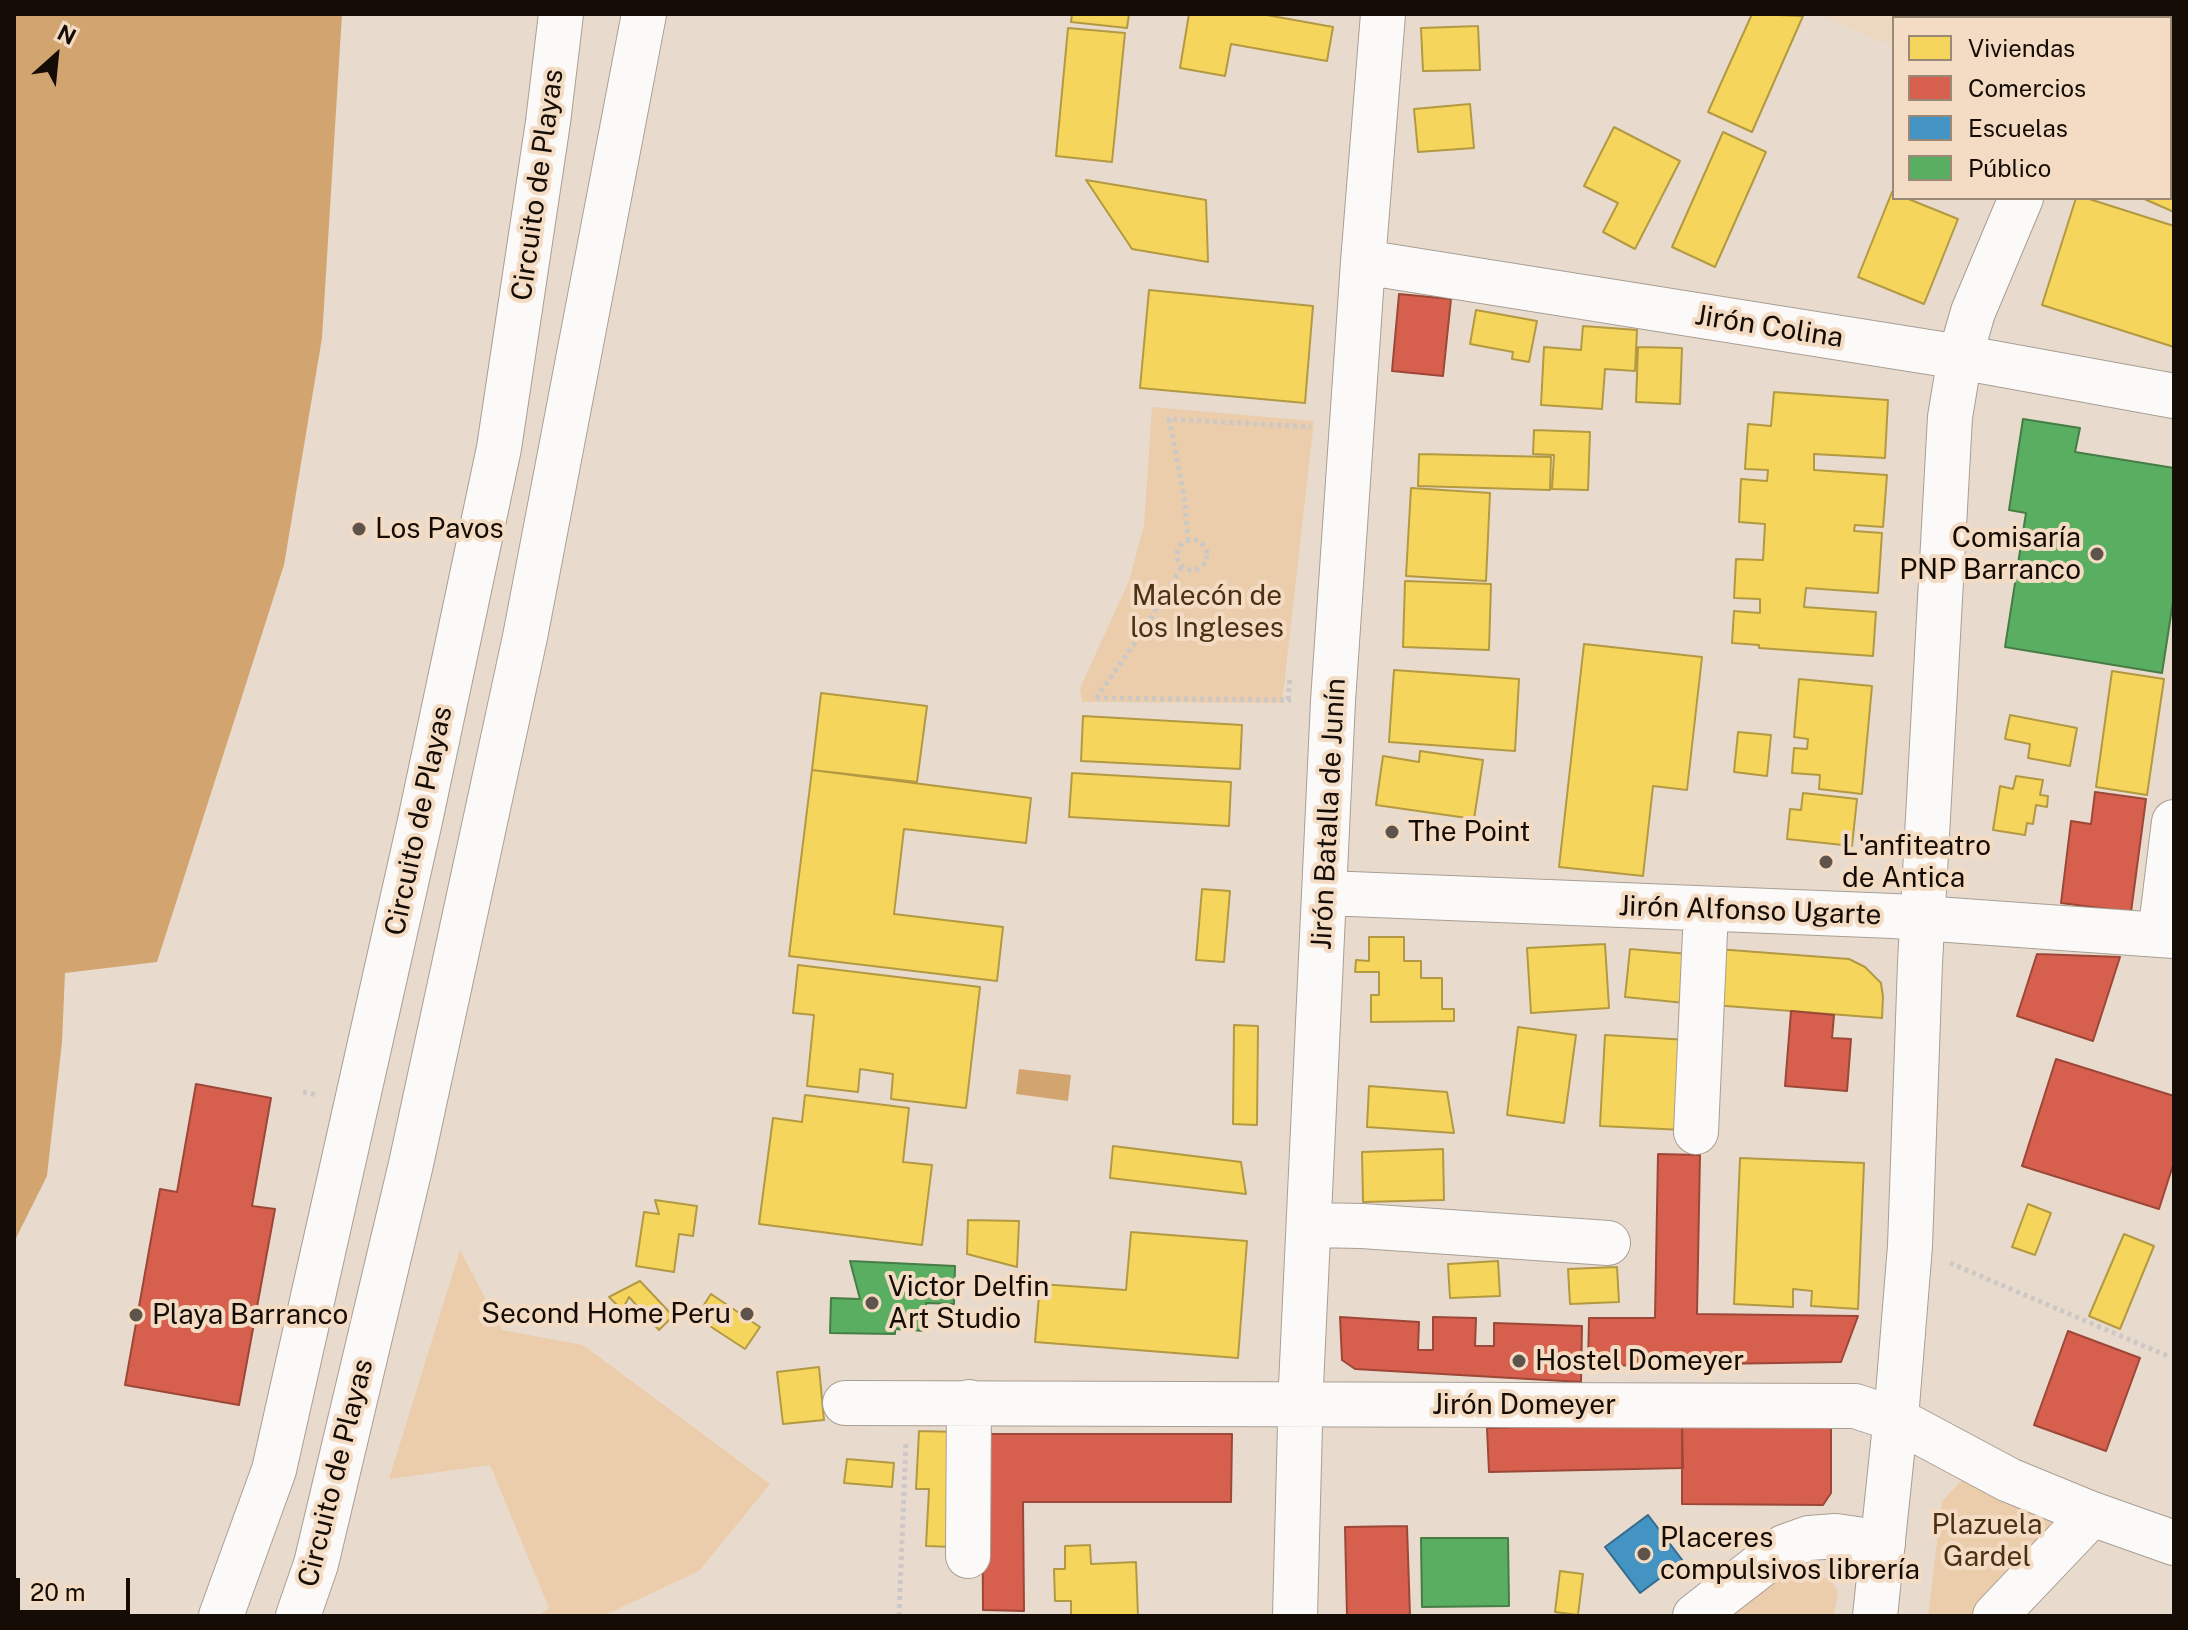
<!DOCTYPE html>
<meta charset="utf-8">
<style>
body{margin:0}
#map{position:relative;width:2188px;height:1630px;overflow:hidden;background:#e8dbce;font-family:"Public Sans",sans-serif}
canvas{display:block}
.frame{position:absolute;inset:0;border:16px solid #140c05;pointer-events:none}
.legend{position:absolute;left:1892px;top:16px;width:280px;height:184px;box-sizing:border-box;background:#f3dcc3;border:2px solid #9a8977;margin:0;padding:10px 14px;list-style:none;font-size:24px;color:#140c05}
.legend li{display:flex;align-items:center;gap:16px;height:40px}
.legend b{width:40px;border:2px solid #9a8977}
.north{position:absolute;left:16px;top:16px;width:80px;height:80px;-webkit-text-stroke:6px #f3dcc3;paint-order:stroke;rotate:27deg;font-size:22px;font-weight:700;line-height:32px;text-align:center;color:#140c05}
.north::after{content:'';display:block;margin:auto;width:28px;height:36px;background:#140c05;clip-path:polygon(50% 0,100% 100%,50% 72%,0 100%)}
.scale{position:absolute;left:16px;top:1578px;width:114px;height:36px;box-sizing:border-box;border:4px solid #140c05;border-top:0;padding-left:10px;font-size:24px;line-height:28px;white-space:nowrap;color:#140c05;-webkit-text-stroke:6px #f3dcc3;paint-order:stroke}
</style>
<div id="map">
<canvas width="2188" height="1630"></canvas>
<div class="frame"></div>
<ul class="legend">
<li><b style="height:22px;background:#f6d55c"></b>Viviendas</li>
<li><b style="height:22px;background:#d6604d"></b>Comercios</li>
<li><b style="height:22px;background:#4393c3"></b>Escuelas</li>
<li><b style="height:22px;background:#5aae61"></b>Público</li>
</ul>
<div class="north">N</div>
<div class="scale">20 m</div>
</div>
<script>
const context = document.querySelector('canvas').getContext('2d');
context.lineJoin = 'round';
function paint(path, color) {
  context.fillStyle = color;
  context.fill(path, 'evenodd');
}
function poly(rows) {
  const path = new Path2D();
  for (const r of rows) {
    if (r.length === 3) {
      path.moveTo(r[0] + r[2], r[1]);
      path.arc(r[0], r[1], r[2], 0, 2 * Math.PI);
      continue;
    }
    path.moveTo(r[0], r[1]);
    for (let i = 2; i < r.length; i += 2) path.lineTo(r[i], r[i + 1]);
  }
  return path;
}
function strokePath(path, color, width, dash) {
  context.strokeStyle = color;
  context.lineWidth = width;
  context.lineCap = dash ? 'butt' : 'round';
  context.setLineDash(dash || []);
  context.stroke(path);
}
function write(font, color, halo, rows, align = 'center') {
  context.font = font + ' "Public Sans",sans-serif';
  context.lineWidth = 8;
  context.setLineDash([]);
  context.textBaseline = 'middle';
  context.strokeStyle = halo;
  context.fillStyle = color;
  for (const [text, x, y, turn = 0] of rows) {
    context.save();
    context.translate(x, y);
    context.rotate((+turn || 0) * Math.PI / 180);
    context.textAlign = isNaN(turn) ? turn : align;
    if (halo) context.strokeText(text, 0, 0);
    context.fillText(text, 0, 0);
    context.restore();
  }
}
const built = poly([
 [1815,14,2049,14,2048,18,1894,18,1894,46]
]);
const green = poly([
 [1152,407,1314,421,1282,703,1082,702,1080,688,1129,581,1144,525],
 [460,1250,502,1330,583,1345,770,1484,699,1571,603,1616,538,1616,549,1608,490,1465,389,1479],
 [1964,1478,2037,1509,2071,1534,1981,1616,1928,1616,1942,1501],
 [1811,1572,1831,1580,1838,1592,1834,1616,1699,1616,1775,1579]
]);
const water = poly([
 [14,14,342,14,322,338,284,565,157,962,65,973,62,1042,47,1176,14,1242],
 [1019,1069,1071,1075,1068,1101,1016,1094]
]);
const homes = poly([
 [1072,14,1129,14,1127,28,1071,22,1072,14],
 [1189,14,1261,14,1333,27,1327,61,1231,44,1225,76,1180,68,1189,14],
 [1752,14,1803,16,1752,132,1708,112,1752,14],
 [1478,26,1480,70,1423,71,1421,28,1478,26],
 [1068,28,1125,33,1112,162,1056,156,1068,28],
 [1470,104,1474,148,1418,152,1414,109,1470,104],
 [2170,115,2174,117,2174,212,2142,198,2170,198,2170,115],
 [1614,127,1680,161,1635,249,1603,232,1618,203,1584,186,1614,127],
 [1723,132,1766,152,1715,267,1672,247,1723,132],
 [1086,180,1206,200,1208,262,1132,249,1086,180],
 [1892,192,1894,198,1906,198,1958,219,1924,304,1858,277,1892,192],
 [2076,198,2086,198,2174,226,2174,347,2042,305,2076,198],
 [1149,290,1313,306,1305,403,1140,388,1149,290],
 [1476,310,1537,321,1529,362,1512,359,1513,352,1470,344,1476,310],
 [1583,326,1637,330,1635,371,1605,369,1602,409,1541,405,1544,347,1581,350,1583,326],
 [1638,347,1682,348,1680,404,1636,402,1638,347],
 [1774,392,1888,400,1885,458,1814,454,1814,470,1887,475,1883,527,1855,525,1854,531,1882,533,1878,593,1806,588,1804,607,1876,612,1873,656,1759,648,1759,645,1732,643,1734,611,1760,613,1760,599,1734,598,1736,559,1763,560,1765,524,1739,522,1741,479,1767,481,1768,470,1745,469,1748,424,1771,426,1774,392],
 [1534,430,1590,432,1588,490,1552,489,1554,455,1533,454,1534,430],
 [1419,454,1551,457,1550,490,1418,486,1419,454],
 [1411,488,1490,493,1486,581,1406,576,1411,488],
 [1405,581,1491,584,1489,650,1403,647,1405,581],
 [1584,644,1702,657,1687,790,1653,786,1643,876,1559,867,1584,644],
 [1394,670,1519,679,1515,751,1389,742,1394,670],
 [2112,671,2164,679,2147,795,2096,787,2112,671],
 [1799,679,1872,686,1862,794,1819,789,1820,775,1792,773,1794,748,1807,749,1808,739,1794,737,1799,679],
 [821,693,927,706,917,782,812,770,821,693],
 [2010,715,2077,728,2070,766,2028,758,2030,744,2005,739,2010,715],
 [1083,716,1242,725,1240,769,1081,761,1083,716],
 [1738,732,1771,735,1767,776,1734,772,1738,732],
 [1420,751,1483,760,1474,819,1376,805,1383,756,1419,762,1420,751],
 [812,770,1031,798,1026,843,904,829,894,914,1003,927,997,981,789,956,812,770],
 [1072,773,1231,782,1229,826,1069,817,1072,773],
 [2016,776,2043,780,2040,795,2048,796,2047,807,2036,805,2033,824,2027,823,2025,835,1993,830,2000,786,2013,789,2016,776],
 [1803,793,1857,799,1852,846,1787,839,1790,809,1801,810,1803,793],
 [1202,889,1230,891,1224,962,1196,960,1202,889],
 [1369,937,1404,937,1404,961,1421,961,1421,978,1442,978,1442,1009,1454,1009,1454,1021,1371,1022,1371,995,1379,995,1379,972,1355,972,1356,960,1369,961,1369,937],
 [1605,944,1609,1008,1531,1013,1527,948,1605,944],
 [1630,949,1689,954,1685,1003,1625,997,1630,949],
 [1717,949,1849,959,1865,967,1881,983,1883,997,1882,1018,1713,1005,1717,949],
 [798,965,980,987,966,1108,891,1099,893,1074,860,1069,858,1092,807,1086,814,1015,793,1013,798,965],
 [1234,1025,1258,1026,1257,1125,1233,1124,1234,1025],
 [1518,1027,1576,1035,1564,1123,1507,1115,1518,1027],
 [1605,1035,1688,1040,1683,1130,1600,1126,1605,1035],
 [1369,1086,1447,1092,1454,1133,1367,1127,1369,1086],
 [805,1095,909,1108,903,1162,932,1165,922,1245,759,1224,773,1118,802,1122,805,1095],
 [1113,1146,1241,1162,1246,1194,1110,1178,1113,1146],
 [1443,1149,1444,1200,1363,1202,1362,1152,1443,1149],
 [1740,1158,1864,1163,1858,1309,1811,1306,1812,1291,1793,1289,1793,1307,1734,1304,1740,1158],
 [655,1200,697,1206,693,1236,679,1234,674,1272,636,1266,644,1212,659,1214,655,1200],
 [2028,1204,2051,1213,2035,1255,2012,1247,2028,1204],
 [968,1220,1019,1221,1017,1267,967,1254,968,1220],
 [1131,1232,1247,1241,1238,1358,1035,1342,1040,1284,1126,1290,1131,1232],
 [2124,1234,2154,1246,2120,1329,2089,1316,2124,1234],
 [1498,1261,1500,1296,1450,1298,1448,1264,1498,1261],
 [1617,1267,1619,1302,1570,1304,1568,1269,1617,1267],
 [640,1281,673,1316,659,1330,629,1297,622,1310,609,1297,640,1281],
 [711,1294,760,1327,745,1349,696,1317,711,1294],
 [819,1367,824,1420,783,1424,777,1372,819,1367],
 [919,1431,958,1432,954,1547,926,1546,929,1489,916,1489,919,1431],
 [847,1459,894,1463,892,1487,844,1483,847,1459],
 [1090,1545,1091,1564,1136,1562,1138,1616,1071,1616,1071,1601,1055,1601,1054,1569,1065,1569,1065,1546,1090,1545],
 [1560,1571,1583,1574,1578,1615,1555,1612,1560,1571]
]);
const shops = poly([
 [1399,294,1451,299,1443,376,1392,371,1399,294],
 [2095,792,2146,799,2131,912,2061,903,2071,821,2091,824,2095,792],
 [2037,954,2120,957,2093,1041,2017,1016,2037,954],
 [1791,1011,1834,1015,1832,1038,1851,1039,1847,1091,1785,1086,1791,1011],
 [2056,1059,2174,1096,2174,1162,2159,1209,2022,1166,2056,1059],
 [196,1084,271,1098,252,1206,275,1209,239,1405,125,1385,160,1189,177,1192,196,1084],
 [1658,1154,1700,1155,1697,1314,1858,1316,1841,1362,1588,1366,1589,1318,1655,1318,1658,1154],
 [1340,1317,1419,1322,1418,1350,1433,1350,1433,1317,1476,1318,1475,1346,1494,1346,1494,1323,1582,1326,1581,1382,1355,1369,1342,1360,1340,1317],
 [2068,1331,2140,1358,2106,1451,2034,1425,2068,1331],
 [1826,1421,1831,1429,1831,1493,1823,1505,1682,1504,1682,1422,1826,1421],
 [1682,1422,1683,1468,1489,1472,1487,1428,1682,1422],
 [982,1434,1232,1434,1231,1502,1023,1502,1024,1611,983,1610,982,1434],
 [1407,1526,1410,1616,1347,1616,1345,1527,1407,1526]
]);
const schools = poly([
 [1648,1515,1683,1561,1640,1593,1605,1547,1648,1515]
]);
const public = poly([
 [2023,419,2080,428,2075,452,2174,468,2174,595,2162,673,2005,647,2026,513,2009,510,2023,419],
 [850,1261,955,1266,954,1304,926,1303,925,1331,895,1329,895,1334,830,1333,831,1298,860,1299,850,1261],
 [1421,1538,1508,1538,1509,1606,1422,1607,1421,1538]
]);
const path = poly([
 [1192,555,15],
 [1188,541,1184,495,1169,419,1311,427],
 [1096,698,1291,700],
 [1096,698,1142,633,1182,566],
 [1288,700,1290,679],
 [303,1092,317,1095],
 [1950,1263,2170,1357],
 [899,1616,906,1443]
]);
const minor = poly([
 [1363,262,1960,357,2174,396],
 [1326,893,1893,916,2174,936],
 [2160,935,2174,822],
 [1696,1132,1706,910],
 [1310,1225,1362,1226,1608,1243],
 [845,1403,1855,1406,1895,1419,2009,1480,2092,1514,2174,1543],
 [968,1556,969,1402],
 [1295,1616,1301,1386,1333,701,1363,262,1383,14],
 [1695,1616,1784,1547,1809,1538,1836,1536,1883,1543],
 [1995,1616,2092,1514]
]);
const major = poly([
 [2098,18,2099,14],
 [1875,1616,1897,1406,1910,1246,1920,963,1950,417,1960,357,1973,312,2021,198]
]);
const highway = poly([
 [221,1616,274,1470,420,821,499,448,548,122,561,14],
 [298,1616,316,1564,411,1164,525,637,644,14]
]);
const markers = [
 [359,529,8,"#5e544b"],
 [2097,554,8,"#5e544b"],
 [1392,832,8,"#5e544b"],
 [1826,862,8,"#5e544b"],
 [872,1303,8,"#5e544b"],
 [747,1314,8,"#5e544b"],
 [136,1315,8,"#5e544b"],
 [1519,1361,8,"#5e544b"],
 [1644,1554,8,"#5e544b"]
];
const streetNames = [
 ["Circuito de Playas",538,185,-82],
 ["Jirón Colina",1769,327,9],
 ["Jirón Batalla de Junín",1329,814,-87],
 ["Circuito de Playas",419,821,-78],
 ["Jirón Alfonso Ugarte",1750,911,2],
 ["Jirón Domeyer",1524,1405],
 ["Circuito de Playas",336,1473,-76]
];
const poiNames = [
 ["Los Pavos",375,529],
 ["Comisaría",2081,538,"right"],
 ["PNP Barranco",2081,570,"right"],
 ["The Point",1408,832],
 ["L'anfiteatro",1842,846],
 ["de Antica",1842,878],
 ["Victor Delfin",888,1287],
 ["Art Studio",888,1319],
 ["Second Home Peru",731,1314,"right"],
 ["Playa Barranco",152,1315],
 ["Hostel Domeyer",1535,1361],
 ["Placeres",1660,1538],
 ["compulsivos librería",1660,1570]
];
const parkNames = [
 ["Malecón de",1207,596],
 ["los Ingleses",1207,628],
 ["Plazuela",1987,1525],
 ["Gardel",1987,1557]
];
paint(built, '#ecd7c0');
paint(green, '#ebcdac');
paint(water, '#d2a570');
paint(homes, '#f6d55c');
strokePath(homes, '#b29942', 2);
paint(shops, '#d6604d');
strokePath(shops, '#9c4737', 2);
paint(schools, '#4393c3');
strokePath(schools, '#356a8a', 2);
paint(public, '#5aae61');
strokePath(public, '#457d45', 2);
strokePath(minor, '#a89e94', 46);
strokePath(major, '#a89e94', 46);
strokePath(highway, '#a89e94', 46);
strokePath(path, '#ccc8c5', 5, [4, 4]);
strokePath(minor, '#fcfaf8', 44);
strokePath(major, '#fcfaf8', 44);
strokePath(highway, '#fcfaf8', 44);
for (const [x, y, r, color] of markers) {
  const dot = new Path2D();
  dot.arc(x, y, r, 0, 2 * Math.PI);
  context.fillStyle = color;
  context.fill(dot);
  strokePath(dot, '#f3dcc3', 3);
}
write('28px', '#140c05', '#f3dcc3', streetNames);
write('28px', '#140c05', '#f3dcc3', poiNames, 'left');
write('28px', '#4a3113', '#f3dcc3', parkNames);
</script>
